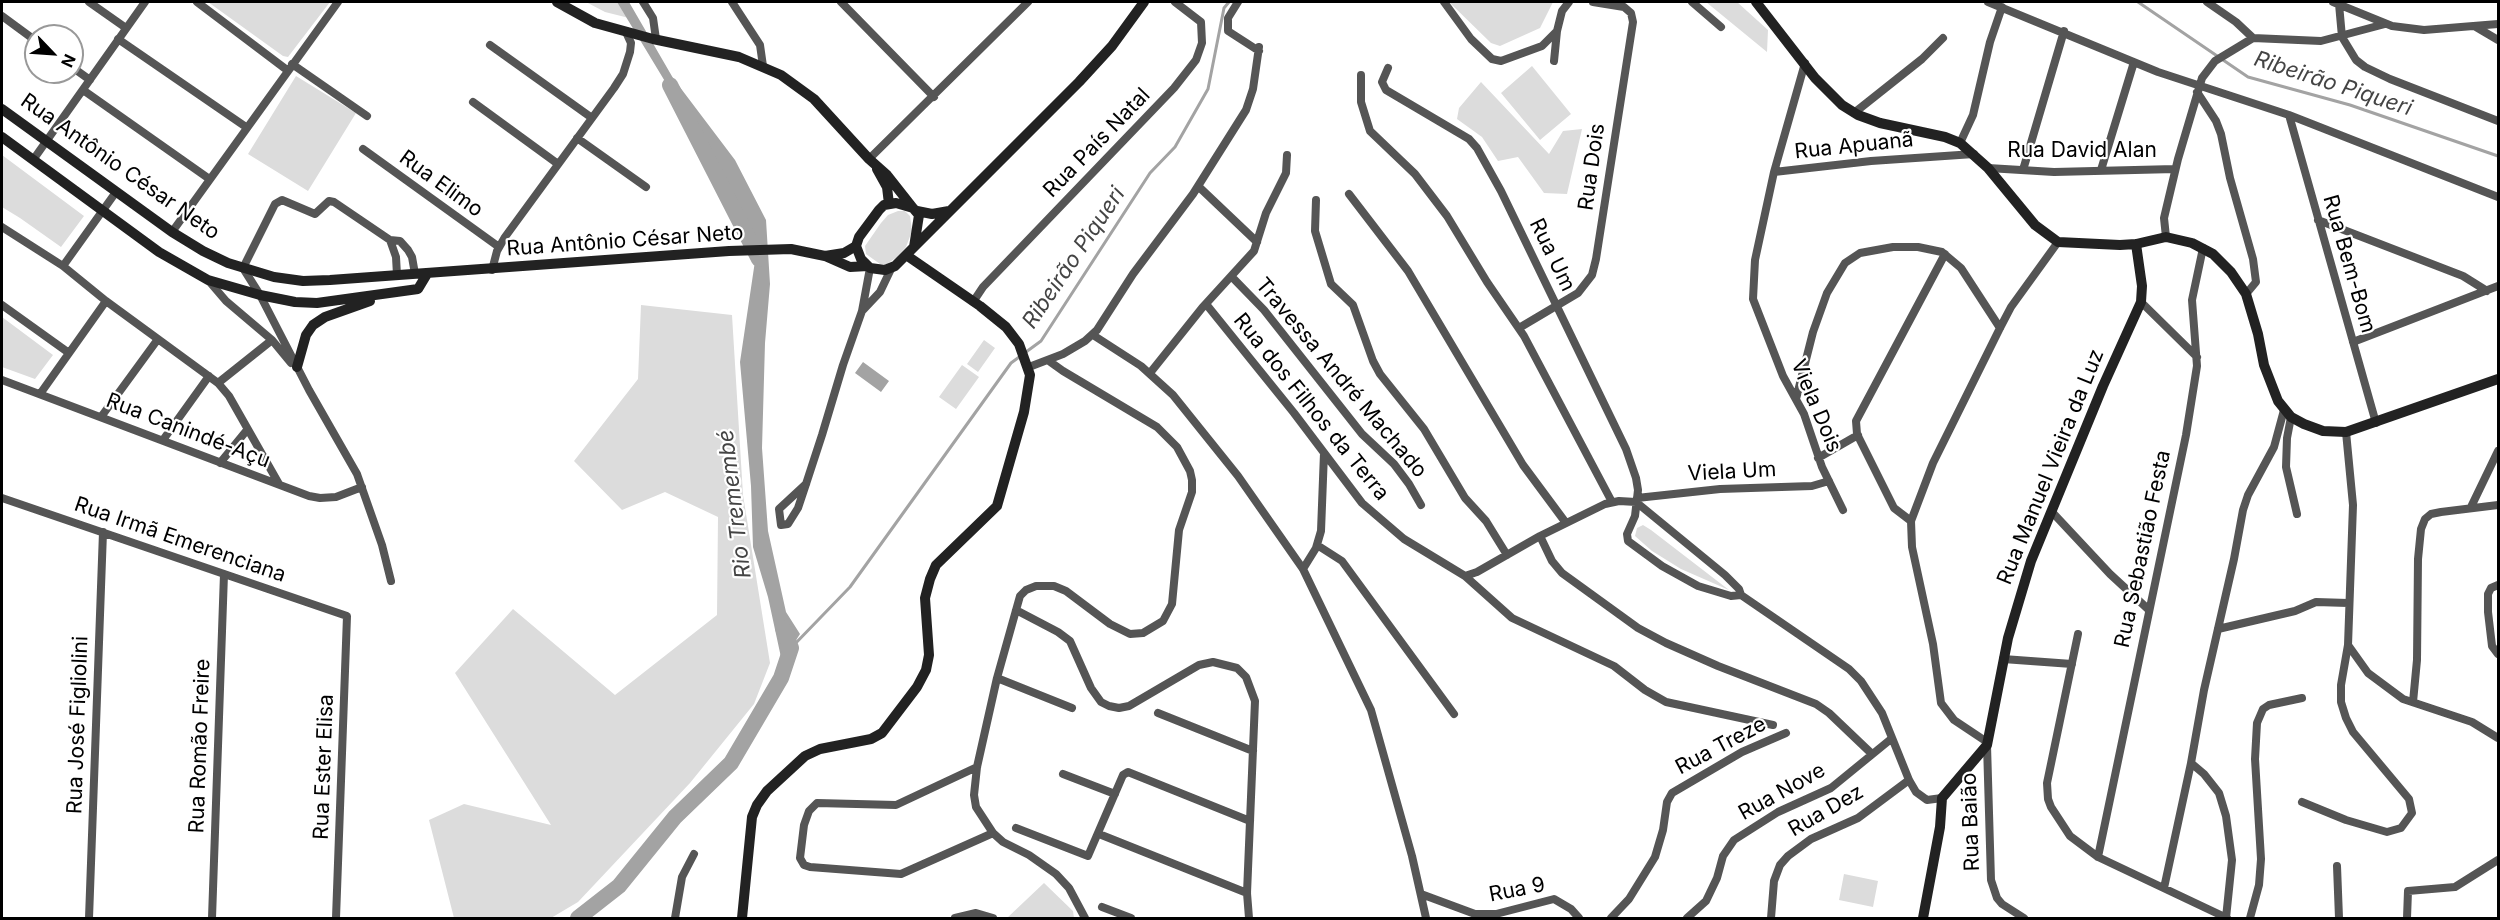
<!DOCTYPE html>
<meta charset="utf-8">
<style>
body{margin:0}
#map{position:relative;width:2500px;height:920px;overflow:hidden;background:#fff;font-family:Inter,sans-serif}
canvas{display:block}
.frame{position:absolute;inset:0;border:3px solid #000;pointer-events:none}
.north{position:absolute;left:24px;top:24px;width:60px;height:60px;box-sizing:border-box;background:#fff;border:2px solid #999;border-radius:50%;rotate:115deg;font-size:16px;font-weight:700;line-height:24px;text-align:center;color:#000}
.north::after{content:'';display:block;margin:auto;width:21px;height:27px;background:#000;clip-path:polygon(50% 0,100% 100%,50% 72%,0 100%)}
</style>
<div id="map">
<canvas width="2500" height="920"></canvas>
<div class="frame"></div>
<div class="north">N</div>
</div>
<script>
const context = document.querySelector('canvas').getContext('2d');
context.lineJoin = 'round';
function paint(path, color) {
  context.fillStyle = color;
  context.fill(path, 'evenodd');
}
function poly(rows) {
  const path = new Path2D();
  for (const r of rows) {
    path.moveTo(r[0], r[1]);
    for (let i = 2; i < r.length; i += 2) path.lineTo(r[i], r[i + 1]);
  }
  return path;
}
function strokePath(path, color, width, dash) {
  context.strokeStyle = color;
  context.lineWidth = width;
  context.lineCap = dash ? 'butt' : 'round';
  context.setLineDash(dash || []);
  context.stroke(path);
}
function write(font, color, halo, rows, align = 'center') {
  context.font = font + ' Inter,sans-serif';
  context.lineWidth = 4.5;
  context.setLineDash([]);
  context.textBaseline = 'middle';
  context.strokeStyle = halo;
  context.fillStyle = color;
  for (const [text, x, y, turn = 0] of rows) {
    context.save();
    context.translate(x, y);
    context.rotate((+turn || 0) * Math.PI / 180);
    context.textAlign = isNaN(turn) ? turn : align;
    if (halo) context.strokeText(text, 0, 0);
    context.fillText(text, 0, 0);
    context.restore();
  }
}
const green = poly([
 [208,2,330,2,288,57,283,56],
 [586,2,617,2,629,18,605,12],
 [1449,2,1553,2,1540,28,1500,46,1491,43],
 [1706,2,1737,2,1768,30,1767,52],
 [1532,66,1571,114,1540,140,1501,93],
 [296,76,356,113,308,191,248,154],
 [1481,82,1549,154,1563,131,1582,129,1567,194,1544,193,1518,157,1498,161,1482,137,1457,119,1459,108],
 [2,155,84,216,61,247,20,218,2,207],
 [898,211,905,211,910,216,912,231,906,247,897,257,887,264,880,264,866,254,865,246,881,223,888,215],
 [641,305,732,315,743,495,770,663,754,704,690,783,578,902,551,918,454,918,429,820,464,804,551,825,455,673,513,609,615,695,717,615,718,517,665,492,622,510,574,461,638,379],
 [2,317,53,355,35,379,2,367],
 [984,340,995,348,978,372,967,364],
 [962,365,979,377,956,409,939,397],
 [1643,525,1651,530,1729,590,1681,569,1652,551,1635,536,1637,528],
 [1844,874,1878,881,1873,907,1839,900],
 [1044,883,1073,911,1074,918,1007,918]
]);
const water = poly([
 [617,2,629,2,673,78,735,160,766,220,770,284,765,343,762,448,768,531,786,612,800,634,782,662,768,597,753,547,751,486,740,362,755,261,743,214,707,145,669,88],
 [863,362,889,381,881,392,855,373]
]);
const stream = poly([
 [2138,2,2248,77,2350,105,2498,156],
 [791,648,850,587,1011,363,1041,341,1150,173,1175,147,1208,89,1224,8,1229,2]
]);
const river = poly([
 [670,85,759,259],
 [578,918,619,886,675,817,731,763,781,678,791,648,783,628]
]);
const street = poly([
 [89,2,126,28],
 [197,2,287,70],
 [643,2,653,18,656,39],
 [732,2,760,45,763,66],
 [841,2,934,97],
 [1238,2,1228,18,1228,31,1259,51],
 [1444,2,1471,39,1492,59,1501,61,1542,46,1557,31,1562,11,1569,2],
 [1692,2,1721,27],
 [1988,2,2158,72,2289,115,2498,197],
 [2207,2,2236,22,2253,38],
 [2333,2,2392,26,2424,30,2498,24],
 [2339,4,2342,37,2356,60,2365,67,2390,79,2498,121],
 [2,16,36,41],
 [2476,27,2498,40],
 [118,39,246,127],
 [490,45,592,118],
 [1554,61,1557,31],
 [292,64,367,116],
 [72,67,90,80],
 [1388,68,1382,82,1386,90,1469,139,1477,148,1501,191,1626,449,1636,478,1638,490,1635,516,1627,534,1628,541,1662,566,1698,586,1731,596,1741,595],
 [1361,75,1361,102,1370,131,1415,174,1447,216,1487,282,1524,336,1612,502],
 [83,90,208,178],
 [2197,92,2216,121,2221,134,2230,178,2253,259,2256,282,2246,294],
 [473,102,558,164],
 [1854,113,1922,59,1943,38],
 [2289,115,2376,423],
 [577,138,646,187],
 [1960,143,1973,115,1990,42,2002,7],
 [363,149,499,247],
 [869,159,1028,2],
 [33,160,145,2],
 [1988,168,2054,172,2175,169],
 [2023,170,2064,31],
 [2101,170,2134,62],
 [1774,172,1805,63],
 [1198,186,1257,242],
 [1349,194,1408,271,1523,465,1566,523],
 [1316,200,1315,231,1331,284,1353,305,1373,361,1380,374,1424,429,1465,498,1486,521,1507,555],
 [2318,220,2463,276,2487,291],
 [2,227,63,266,106,301,218,383,229,396,279,484],
 [172,232,338,2],
 [2166,237,2164,218,2178,159,2202,78,2215,61,2253,38,2321,41,2385,24],
 [390,240,334,202,329,201,315,214,282,200,275,204,243,268,260,295,309,390,357,474,382,545,391,581],
 [63,266,116,192],
 [492,270,497,251,505,237,614,88,623,74,630,52,631,43,626,32],
 [397,275,396,257,390,240,400,241,408,250,412,257,415,274],
 [1231,276,1264,310,1362,434,1394,464,1409,484,1421,505],
 [208,280,226,301,272,340,291,363],
 [973,302,983,287,1174,88,1196,60,1202,43,1201,22,1175,2],
 [2141,302,2197,357],
 [1206,304,1294,413,1362,503,1404,539,1465,576,1477,572,1540,536,1605,504,1619,501,1636,502,1725,575,1739,589,1741,595,1849,669,1861,681,1882,713,1909,780,1916,792,1927,800,1942,798],
 [2,305,69,353],
 [863,310,880,292,891,269],
 [1519,328,1578,293,1592,275,1596,259,1633,22,1631,13,1624,7,1593,2],
 [1093,335,1141,366,1173,395,1238,476,1303,569,1371,710,1412,856,1426,918],
 [2353,342,2498,286],
 [1049,361,1063,371,1157,427,1177,447,1190,471,1192,480,1192,492,1179,530,1172,604,1163,621,1143,633,1130,634,1110,624,1066,591,1054,586,1036,586,1026,590,1020,596,997,678,977,767,974,795,976,807,993,833,1003,842,1029,855,1056,874,1069,888,1085,918],
 [1029,367,1063,354,1085,341,1097,330,1133,274,1193,194,1246,110,1253,89,1259,47],
 [1150,373,1202,308,1254,251,1266,213,1286,173,1287,155],
 [2,380,309,496,320,498,336,497,362,487],
 [218,383,272,340],
 [40,394,106,301],
 [1796,399,1813,332,1827,293,1845,263,1860,253,1893,247,1918,247,1942,252,1961,268,2000,328],
 [101,417,158,339],
 [2291,417,2287,438,2286,467,2297,514],
 [2346,432,2353,505,2348,645,2368,673,2403,699,2472,722,2498,738],
 [163,440,209,376],
 [1818,458,1858,435],
 [220,463,247,430],
 [806,484,779,509,781,525,788,524,798,508,806,484,822,435,843,365,862,311,870,268],
 [2,498,347,616,336,918],
 [1637,498,1720,489,1812,486,1829,481],
 [2471,507,2498,451],
 [1843,510,1822,467,1804,414,1783,376,1753,299,1755,260,1774,172,1871,161,1974,154],
 [2052,512,2110,574,2149,610],
 [1911,521,1894,508,1857,434,1856,421,1945,254],
 [1540,536,1552,561,1562,573,1638,628,1666,643,1718,666,1816,704,1829,713,1872,754],
 [1317,545,1342,561,1454,714],
 [1303,569,1316,548,1321,531,1324,453],
 [1465,576,1512,618,1614,666,1645,690,1666,702,1773,725],
 [2498,585,2491,588,2488,594,2488,612,2492,646,2498,654],
 [1016,610,1058,632,1070,641,1091,688,1101,702,1109,706,1119,708,1129,706,1199,665,1213,662,1237,668,1246,677,1255,701,1247,893,1249,918],
 [2218,629,2295,611,2316,602,2348,603],
 [2078,634,2047,783,2048,799,2051,807,2070,836,2098,857,2227,918],
 [2003,659,2072,664],
 [997,678,1072,708],
 [2413,702,2417,660,2418,559,2421,529,2425,519,2431,514,2441,512,2498,505],
 [1158,713,1253,751],
 [1987,742,1954,720,1941,703,1933,644,1912,547,1911,521,1933,463,2000,328,2011,307,2058,242],
 [1987,745,1991,880,1997,898,2002,904,2024,918],
 [977,767,896,805,817,803,809,811,804,825,800,858,804,865,810,867,901,874,993,833],
 [1063,774,1115,794],
 [2302,802,2346,820,2387,832,2401,828,2412,813,2409,799,2353,732,2346,718,2341,702,2341,685,2348,645],
 [1016,828,1088,856,1123,775,1128,772,1250,821],
 [1099,834,1247,893],
 [2098,857,2186,435,2197,366,2192,300,2203,248],
 [2337,866,2339,918],
 [2164,888,2191,763],
 [1421,894,1475,914,1496,914,1554,899,1571,909,1579,918],
 [1102,907,1131,918],
 [89,918,103,532],
 [212,918,224,574],
 [675,918,682,877,694,854],
 [955,918,976,913,993,918],
 [1611,918,1629,899,1655,857,1663,830,1667,802,1672,793,1742,752,1786,733],
 [1687,918,1706,901,1717,878,1723,856,1734,840,1778,812,1831,788,1891,739],
 [1771,918,1774,881,1780,865,1788,856,1811,839,1858,818,1909,780],
 [2226,918,2232,860,2226,816,2219,793,2204,774,2191,763,2204,690,2234,559,2243,510,2248,495,2274,447,2284,410],
 [2250,918,2259,885,2261,859,2255,759,2257,723,2263,709,2269,705,2302,698],
 [2407,918,2408,891,2455,887,2498,860]
]);
const secondary = poly([
 [557,2,595,23,653,39,739,57,781,75,814,99,869,159,887,175,913,208],
 [1756,2,1815,78,1842,105,1858,115,1880,123,1945,137,1960,143,1988,168,2035,225,2058,242,2120,245,2136,244,2166,237,2192,243,2213,254,2231,272,2246,294,2258,334,2264,365,2278,401,2291,417,2304,424,2323,431,2346,432,2498,379],
 [2,109,172,232,203,251,228,263,274,277,303,281,330,280,729,251,791,249,825,256,850,267,868,266],
 [2,137,159,252,208,280,260,295,295,302,317,303,418,289,427,274],
 [877,169,887,187,889,204],
 [917,211,932,214,949,211],
 [914,247,919,215,913,208,896,203,884,205,879,210,859,237,856,246,861,259,870,268,885,270,895,266,1079,82,1112,46,1144,2],
 [825,256,844,253,856,246],
 [297,367,306,335,313,325,325,317,370,301],
 [742,918,752,817,757,805,767,791,805,756,820,749,871,739,882,733,917,687,926,670,929,655,925,598,930,579,936,565,997,506,1024,412,1030,375,1019,344,1006,327,980,306,906,255],
 [1923,918,1940,827,1942,798,1987,745,2008,638,2031,561,2103,386,2141,302,2142,286,2136,244]
]);
const streetNames = [
 ["Rua País Natal",1097,143,-46],
 ["Rua Apuanã",1854,146,-6],
 ["Rua David Alan",2082,151],
 ["Rua Antônio César Neto",120,167,35],
 ["Rua Dois",1592,167,-82],
 ["Rua Elimo",441,184,36],
 ["Rua Antônio César Neto",625,241,-4],
 ["Rua Um",1552,255,64],
 ["Rua Bem-Bom",2349,264,74],
 ["Travessa André Machado",1341,378,50],
 ["Viela Dois",1816,406,67],
 ["Rua dos Filhos da Terra",1311,407,51],
 ["Rua Canindé-Açu",188,431,21],
 ["Rua Manuel Vieira da Luz",2051,467,-68],
 ["Viela Um",1732,472,-3],
 ["Rua Irmã Emerenciana",180,540,19],
 ["Rua Sebastião Festa",2143,549,-78],
 ["Rua José Figliolini",78,725,-88],
 ["Rua Romão Freire",200,746,-88],
 ["Rua Treze",1721,746,-28],
 ["Rua Ester Elisa",324,767,-88],
 ["Rua Nove",1782,792,-29],
 ["Rua Dez",1826,811,-30],
 ["Rua Baião",1971,822,-92],
 ["Rua 9",1517,890,-11]
];
const waterNames = [
 ["Ribeirão Piqueri",2333,84,18],
 ["Ribeirão Piqueri",1074,258,-56],
 ["Rio Tremembé",735,504,-97]
];
paint(green, '#dcdcdc');
paint(water, '#a3a3a3');
strokePath(stream, '#a3a3a3', 3);
strokePath(river, '#a3a3a3', 16);
strokePath(street, '#555', 8);
strokePath(secondary, '#222', 10);
write('21px', '#000', '#fff', streetNames);
write('italic 22px', '#444', '#fff', waterNames);
</script>
